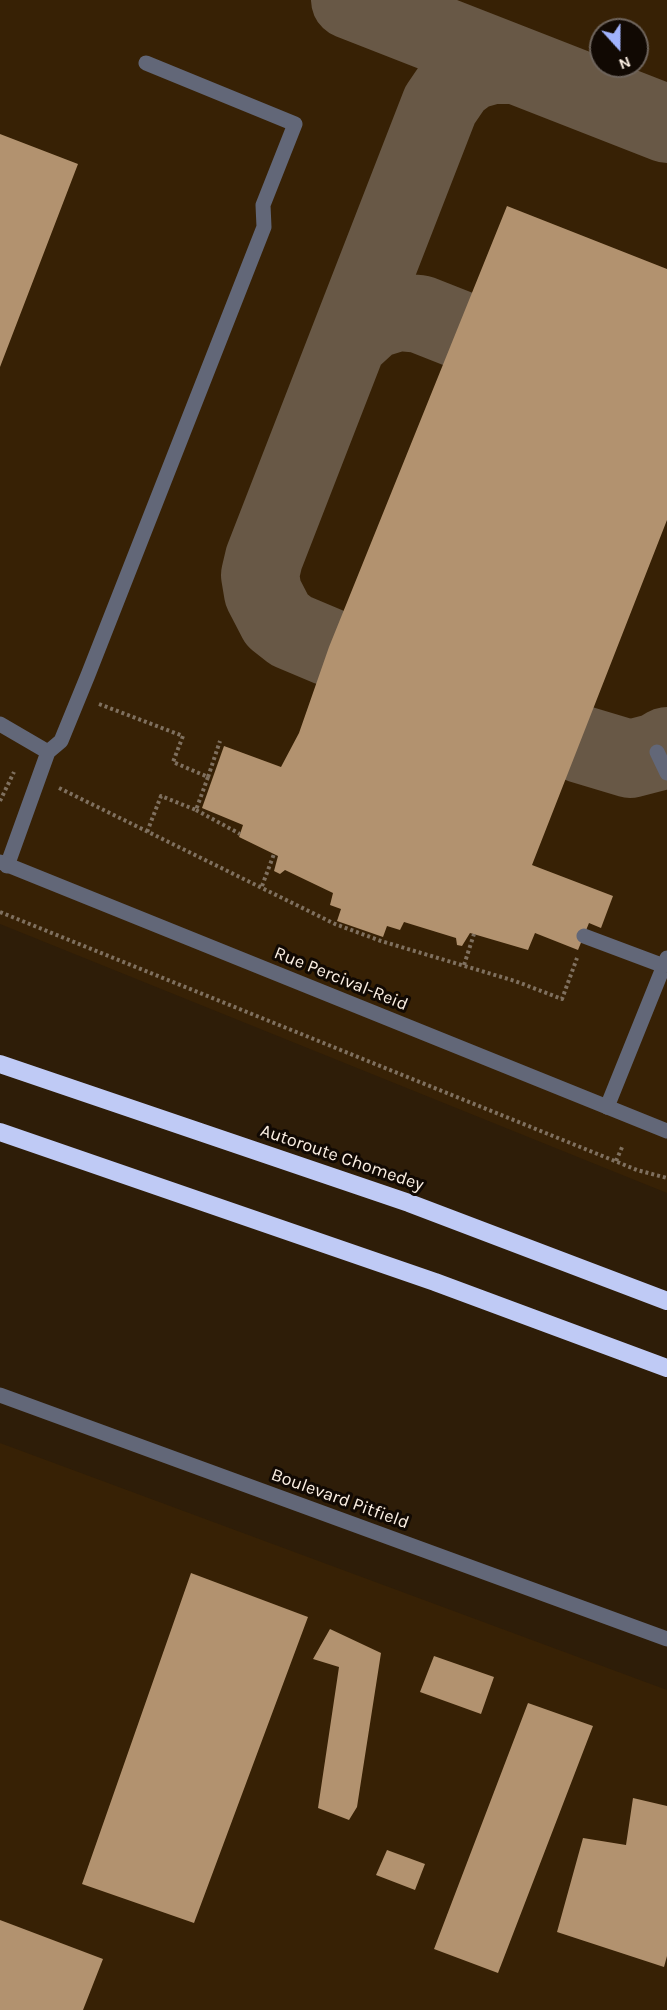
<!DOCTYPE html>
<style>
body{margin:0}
#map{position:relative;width:667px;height:2010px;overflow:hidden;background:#2e1d08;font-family:Karla,sans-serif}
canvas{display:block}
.north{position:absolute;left:589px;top:18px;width:60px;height:60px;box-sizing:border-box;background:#110903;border:2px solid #6f655d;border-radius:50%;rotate:159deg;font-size:16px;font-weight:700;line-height:24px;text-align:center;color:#fbefe3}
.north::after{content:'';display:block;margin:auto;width:21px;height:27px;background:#a1b3fd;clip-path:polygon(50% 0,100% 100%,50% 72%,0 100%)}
</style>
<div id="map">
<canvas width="667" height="2010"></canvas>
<div class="north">N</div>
</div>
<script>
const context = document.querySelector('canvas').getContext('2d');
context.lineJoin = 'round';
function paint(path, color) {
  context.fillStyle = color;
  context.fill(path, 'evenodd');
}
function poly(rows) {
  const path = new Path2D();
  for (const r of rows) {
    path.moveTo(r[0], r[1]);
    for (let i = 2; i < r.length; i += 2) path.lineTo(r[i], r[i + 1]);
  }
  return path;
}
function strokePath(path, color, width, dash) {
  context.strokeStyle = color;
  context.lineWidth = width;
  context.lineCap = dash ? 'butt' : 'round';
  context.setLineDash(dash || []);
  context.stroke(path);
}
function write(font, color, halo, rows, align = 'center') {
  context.font = font + ' Karla,sans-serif';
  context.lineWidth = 6;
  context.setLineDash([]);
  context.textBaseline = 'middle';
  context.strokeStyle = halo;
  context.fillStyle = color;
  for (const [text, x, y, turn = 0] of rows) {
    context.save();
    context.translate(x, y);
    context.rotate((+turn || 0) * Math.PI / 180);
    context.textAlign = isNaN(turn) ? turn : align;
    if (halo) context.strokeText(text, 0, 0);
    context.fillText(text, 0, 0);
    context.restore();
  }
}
const built = poly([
 [0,0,667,0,667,1193,0,924],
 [601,30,637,30,637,66,601,66],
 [0,1443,667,1690,667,2010,0,2010]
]);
const taxiway = poly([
 [350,0,667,124],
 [348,342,372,320,398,312,420,314,458,329],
 [329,647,291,631,277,620,263,593,260,575,264,558,440,105,455,83,471,71,492,65,516,65],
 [580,744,630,759,657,752,667,746]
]);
const building = poly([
 [0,134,78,164,0,367],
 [507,206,667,269,667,520,532,865,613,896,601,928,589,923,578,950,535,933,528,950,470,933,462,946,457,945,456,938,404,922,400,930,387,926,383,937,337,921,341,909,330,905,333,893,285,870,280,874,274,871,278,856,239,837,243,825,202,808,224,746,281,767,299,733,329,647],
 [191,1573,308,1617,194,1923,82,1884],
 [330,1629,381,1653,357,1807,349,1820,318,1808,339,1667,313,1659],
 [434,1656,494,1677,481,1714,420,1692],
 [528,1703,593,1726,498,1973,434,1949],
 [633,1798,667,1806,667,1956,664,1967,557,1932,583,1838,626,1845],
 [387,1850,425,1864,415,1890,376,1875],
 [0,1920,103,1959,83,2010,0,2010]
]);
const path = poly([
 [99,704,183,736,173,762,208,777,196,810,161,796,147,832],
 [208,777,220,741],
 [59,788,335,924,381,941,515,981,562,999,577,958],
 [0,801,14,772],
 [196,810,240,834],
 [262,886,274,854],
 [0,912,637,1170,667,1178],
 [464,965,474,934],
 [616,1161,623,1145]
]);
const lane = poly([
 [0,724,48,752,7,866],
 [48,752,61,741,88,675,264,227,263,205,295,124,146,63],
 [657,752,667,773],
 [584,936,664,966],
 [607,1107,667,958]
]);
const street = poly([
 [0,862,667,1131],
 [0,1395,667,1639]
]);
const highway = poly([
 [0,1064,409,1203,667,1301],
 [0,1132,435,1282,667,1368]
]);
const streetNames = [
 ["Rue Percival-Reid",341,979,22],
 ["Autoroute Chomedey",342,1158,19],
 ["Boulevard Pitfield",340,1499,20]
];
paint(built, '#372105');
strokePath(taxiway, '#685846', 78);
paint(building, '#b2926f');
strokePath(path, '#7f705f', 4, [3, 3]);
strokePath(lane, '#626778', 15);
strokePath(street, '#626778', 15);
strokePath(highway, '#bfcaf5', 18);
write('18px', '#fbefe3', '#110903', streetNames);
</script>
